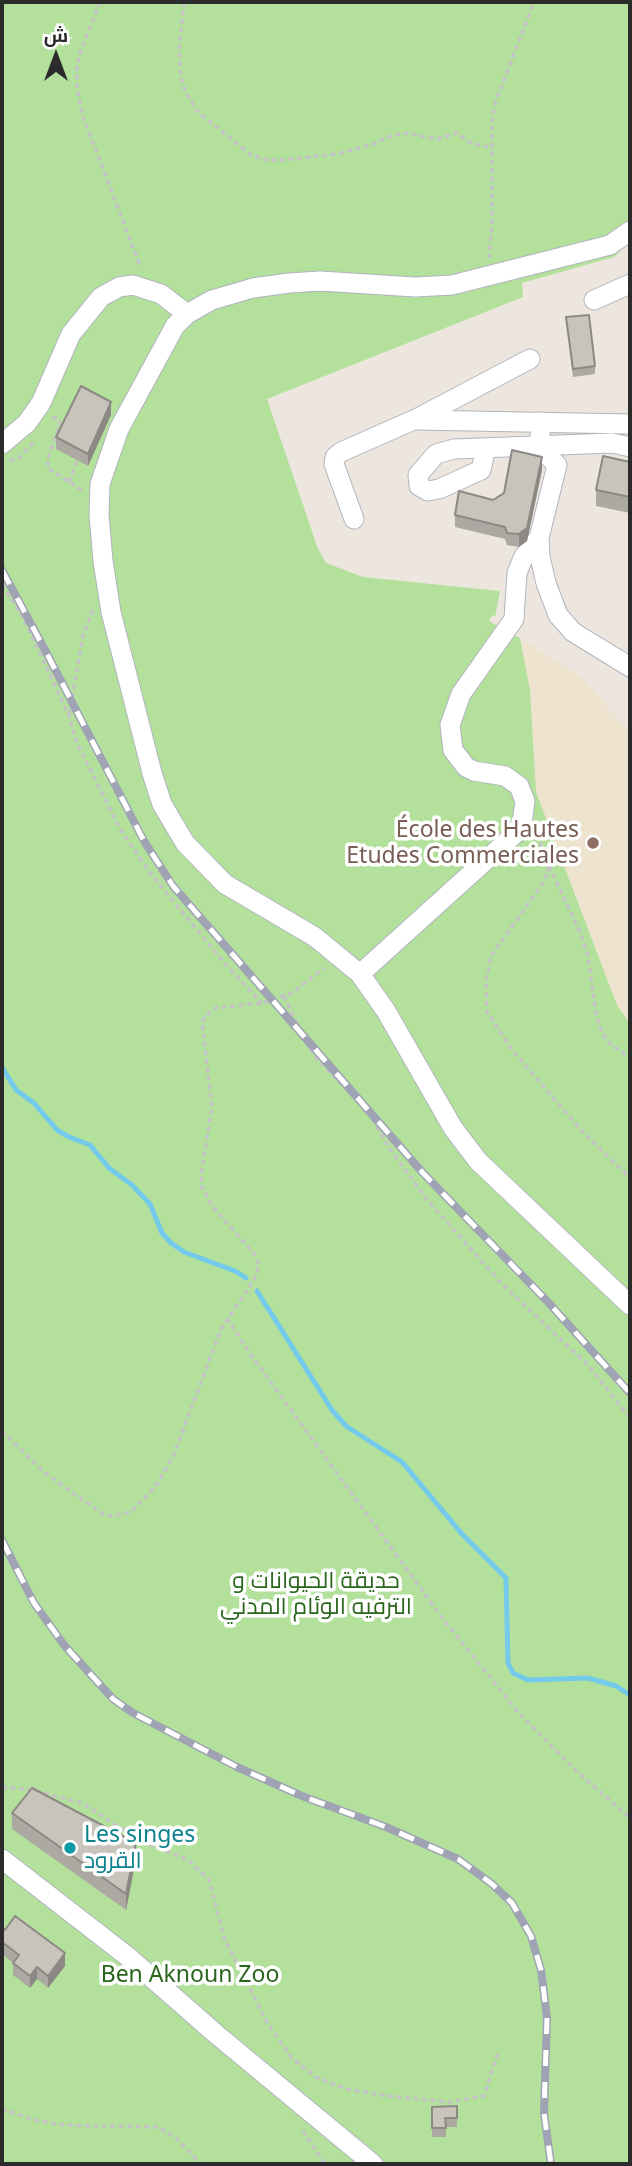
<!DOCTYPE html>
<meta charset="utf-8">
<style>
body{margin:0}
#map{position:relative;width:632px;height:2166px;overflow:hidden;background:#ece6de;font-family:"Noto Sans",Cairo,sans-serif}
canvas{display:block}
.frame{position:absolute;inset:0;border:4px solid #2b2b2b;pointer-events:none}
.north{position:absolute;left:21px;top:21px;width:70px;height:70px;-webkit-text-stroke:5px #fff;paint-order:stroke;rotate:0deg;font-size:19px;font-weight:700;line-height:28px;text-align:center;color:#2b2b2b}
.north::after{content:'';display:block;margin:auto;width:24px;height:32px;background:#2b2b2b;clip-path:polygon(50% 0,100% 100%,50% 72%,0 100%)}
</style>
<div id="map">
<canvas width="632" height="2166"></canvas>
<div class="frame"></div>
<div class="north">ش</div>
</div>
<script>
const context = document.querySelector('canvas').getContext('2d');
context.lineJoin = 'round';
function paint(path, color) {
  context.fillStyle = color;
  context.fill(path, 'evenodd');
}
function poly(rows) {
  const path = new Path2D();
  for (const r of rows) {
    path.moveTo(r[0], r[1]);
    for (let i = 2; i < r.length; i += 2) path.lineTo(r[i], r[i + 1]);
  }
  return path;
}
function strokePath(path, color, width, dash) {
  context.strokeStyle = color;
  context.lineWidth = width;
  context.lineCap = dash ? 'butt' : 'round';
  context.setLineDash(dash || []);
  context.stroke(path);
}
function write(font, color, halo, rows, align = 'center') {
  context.font = font + ' "Noto Sans",Cairo,sans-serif';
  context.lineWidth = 7;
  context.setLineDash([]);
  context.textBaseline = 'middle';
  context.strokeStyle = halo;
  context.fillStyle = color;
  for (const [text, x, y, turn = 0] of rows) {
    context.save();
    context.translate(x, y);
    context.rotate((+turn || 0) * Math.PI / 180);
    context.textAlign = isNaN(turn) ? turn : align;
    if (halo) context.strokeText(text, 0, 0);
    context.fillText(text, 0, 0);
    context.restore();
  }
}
const education = poly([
 [520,638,582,677,630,733,630,1024,617,1005,536,792,530,690]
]);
const green = poly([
 [2,2,630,2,630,242,614,257,522,283,523,297,267,399,318,549,326,563,363,577,500,591,495,617,492,615,489,621,520,638,530,690,536,792,617,1005,630,1024,630,2164,2,2164]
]);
const stream = poly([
 [2,1067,16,1090,34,1103,57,1130,69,1137,90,1145,109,1168,132,1185,150,1204,162,1233,171,1243,184,1252,235,1271,246,1278],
 [257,1291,332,1410,346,1426,402,1462,462,1534,506,1578,508,1663,513,1673,528,1680,588,1678,616,1686,630,1695]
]);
const path = poly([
 [100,2,80,53,77,67,77,86,82,114,141,268],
 [184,2,179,51,181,78,186,93,199,113,251,155,267,160,282,160,337,154,374,144,384,138,405,133,437,139,457,133,471,143,492,148],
 [489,258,492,222,492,121,495,103,534,2],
 [52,418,57,418,60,422,48,458,48,468,83,491],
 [10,461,19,458,34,442],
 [69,482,77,461],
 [2,585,23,617,69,716,76,741,120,829,150,873,227,966,262,1003],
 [69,714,83,636,93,610],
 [534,836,543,848,549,864,547,874,543,883,491,956,486,982,487,1012,513,1051,580,1129,630,1178],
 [549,866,580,932,588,956,596,1014,601,1030,608,1042,630,1058],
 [284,996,308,1046,317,1059,369,1113,389,1148,428,1201,503,1285,588,1365,630,1418],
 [227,1318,251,1355,443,1619,519,1713,572,1767,630,1818],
 [2,1431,45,1473,103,1514,112,1516,131,1512,155,1487,173,1457,221,1329,254,1280,259,1265,256,1256,213,1207,202,1187,201,1175,212,1107,202,1022,206,1015,216,1008,262,1003,292,993,324,968],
 [2,1787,33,1790,82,1803,139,1840,188,1860,209,1880,225,1940,268,2024,292,2058,316,2077,346,2089,388,2096,450,2102,484,2096,498,2052],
 [2,2109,35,2120,63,2125,158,2127,175,2137,201,2164],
 [303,2131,325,2164]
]);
const minor = poly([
 [630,231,610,245,452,285,415,287,320,281,289,283,253,288,212,300,187,314,175,326,119,429,100,484,99,515,103,561,111,612,152,773,162,804,185,843,225,884,315,937,360,974,386,1011,453,1128,478,1161,630,1305],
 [594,300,630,284],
 [417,420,630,424],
 [541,422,539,447,557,465,539,538,540,557,546,583,558,615,573,632,630,667],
 [2,444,27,423,41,403,71,334,101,297,119,287,133,285,161,294,187,314],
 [486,448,481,470,439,489,428,491,419,486,418,475,436,454,454,449,612,443,630,447],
 [354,519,334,464,335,457,341,452,416,419,530,359],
 [360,974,516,833,522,823,525,801,519,786,505,776,474,771,466,767,453,750,450,725,461,694,514,619,517,573,524,556,539,538],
 [2,1859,127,1956,216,2034,373,2164]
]);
const rail = poly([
 [2,570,45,650,144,841,173,886,423,1173,547,1301,630,1393],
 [2,1540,34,1603,64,1645,113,1699,133,1713,237,1767,302,1796,386,1827,458,1859,492,1884,512,1903,531,1936,541,1970,547,2018,544,2113,551,2164]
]);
const wall = poly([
 [566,317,595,366,595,374,573,377],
 [111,415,88,466,56,449,56,437],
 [630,462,630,513,596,506,596,490],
 [542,470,527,541,519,547,507,545,505,539,455,527,455,515,493,500],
 [12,1813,136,1859,126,1910,12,1829],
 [2,1927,65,1966,48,1988,37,1979,30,1988,13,1975,13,1963,2,1954],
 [457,2106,457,2127,446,2127,446,2137,432,2137,432,2107]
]);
const shadedWall = poly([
 [111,402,111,415,88,466,88,454],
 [542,457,542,470,527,541,519,547,519,534],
 [136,1843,136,1859,126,1910,126,1894],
 [65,1953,65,1966,48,1988,48,1976],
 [37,1967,37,1979,30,1988,30,1976]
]);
const building = poly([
 [589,315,595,366,573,369,566,317,589,315],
 [81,386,111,402,88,454,56,437,81,386],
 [512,450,542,457,527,528,519,534,507,533,505,527,455,515,459,491,493,500,504,493,512,450],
 [603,456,630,462,630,497,596,490,603,456],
 [32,1788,136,1843,126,1894,12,1813,32,1788],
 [15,1916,65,1953,48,1976,37,1967,30,1976,13,1963,19,1955,2,1942,2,1927,5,1930,15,1916],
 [457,2106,457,2118,445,2118,446,2128,432,2128,432,2107,457,2106]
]);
const markers = [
 [593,843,7,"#8d6e63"],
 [70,1848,7,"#0f9aa8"]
];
const educationNames = [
 ["École des Hautes",579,830],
 ["Etudes Commerciales",579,856]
];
const parkNames = [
 ["حديقة الحيوانات و",316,1581],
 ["الترفيه الوئام المدني",316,1607],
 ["Ben Aknoun Zoo",190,1975]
];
const cultureNames = [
 ["Les singes",84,1835],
 ["القرود",84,1861]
];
paint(education, '#ede3ce');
paint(green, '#b3e19c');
strokePath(stream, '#74caea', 5);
strokePath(minor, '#b1b4be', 21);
strokePath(path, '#c4c4c4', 3.5, [5, 3.5]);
strokePath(minor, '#fff', 19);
strokePath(rail, '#a0a3b4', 8);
strokePath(rail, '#fff', 5, [16]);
paint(wall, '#aca9a2');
paint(shadedWall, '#8c8984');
paint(building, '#c8c4bc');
strokePath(building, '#8c8984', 2);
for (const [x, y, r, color] of markers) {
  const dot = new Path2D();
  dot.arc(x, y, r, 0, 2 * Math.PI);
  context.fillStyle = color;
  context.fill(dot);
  strokePath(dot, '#fff', 2.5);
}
write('23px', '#785e54', '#fff', educationNames, 'right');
write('23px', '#2b661d', '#fff', parkNames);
write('23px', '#0d838f', '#fff', cultureNames, 'left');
</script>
